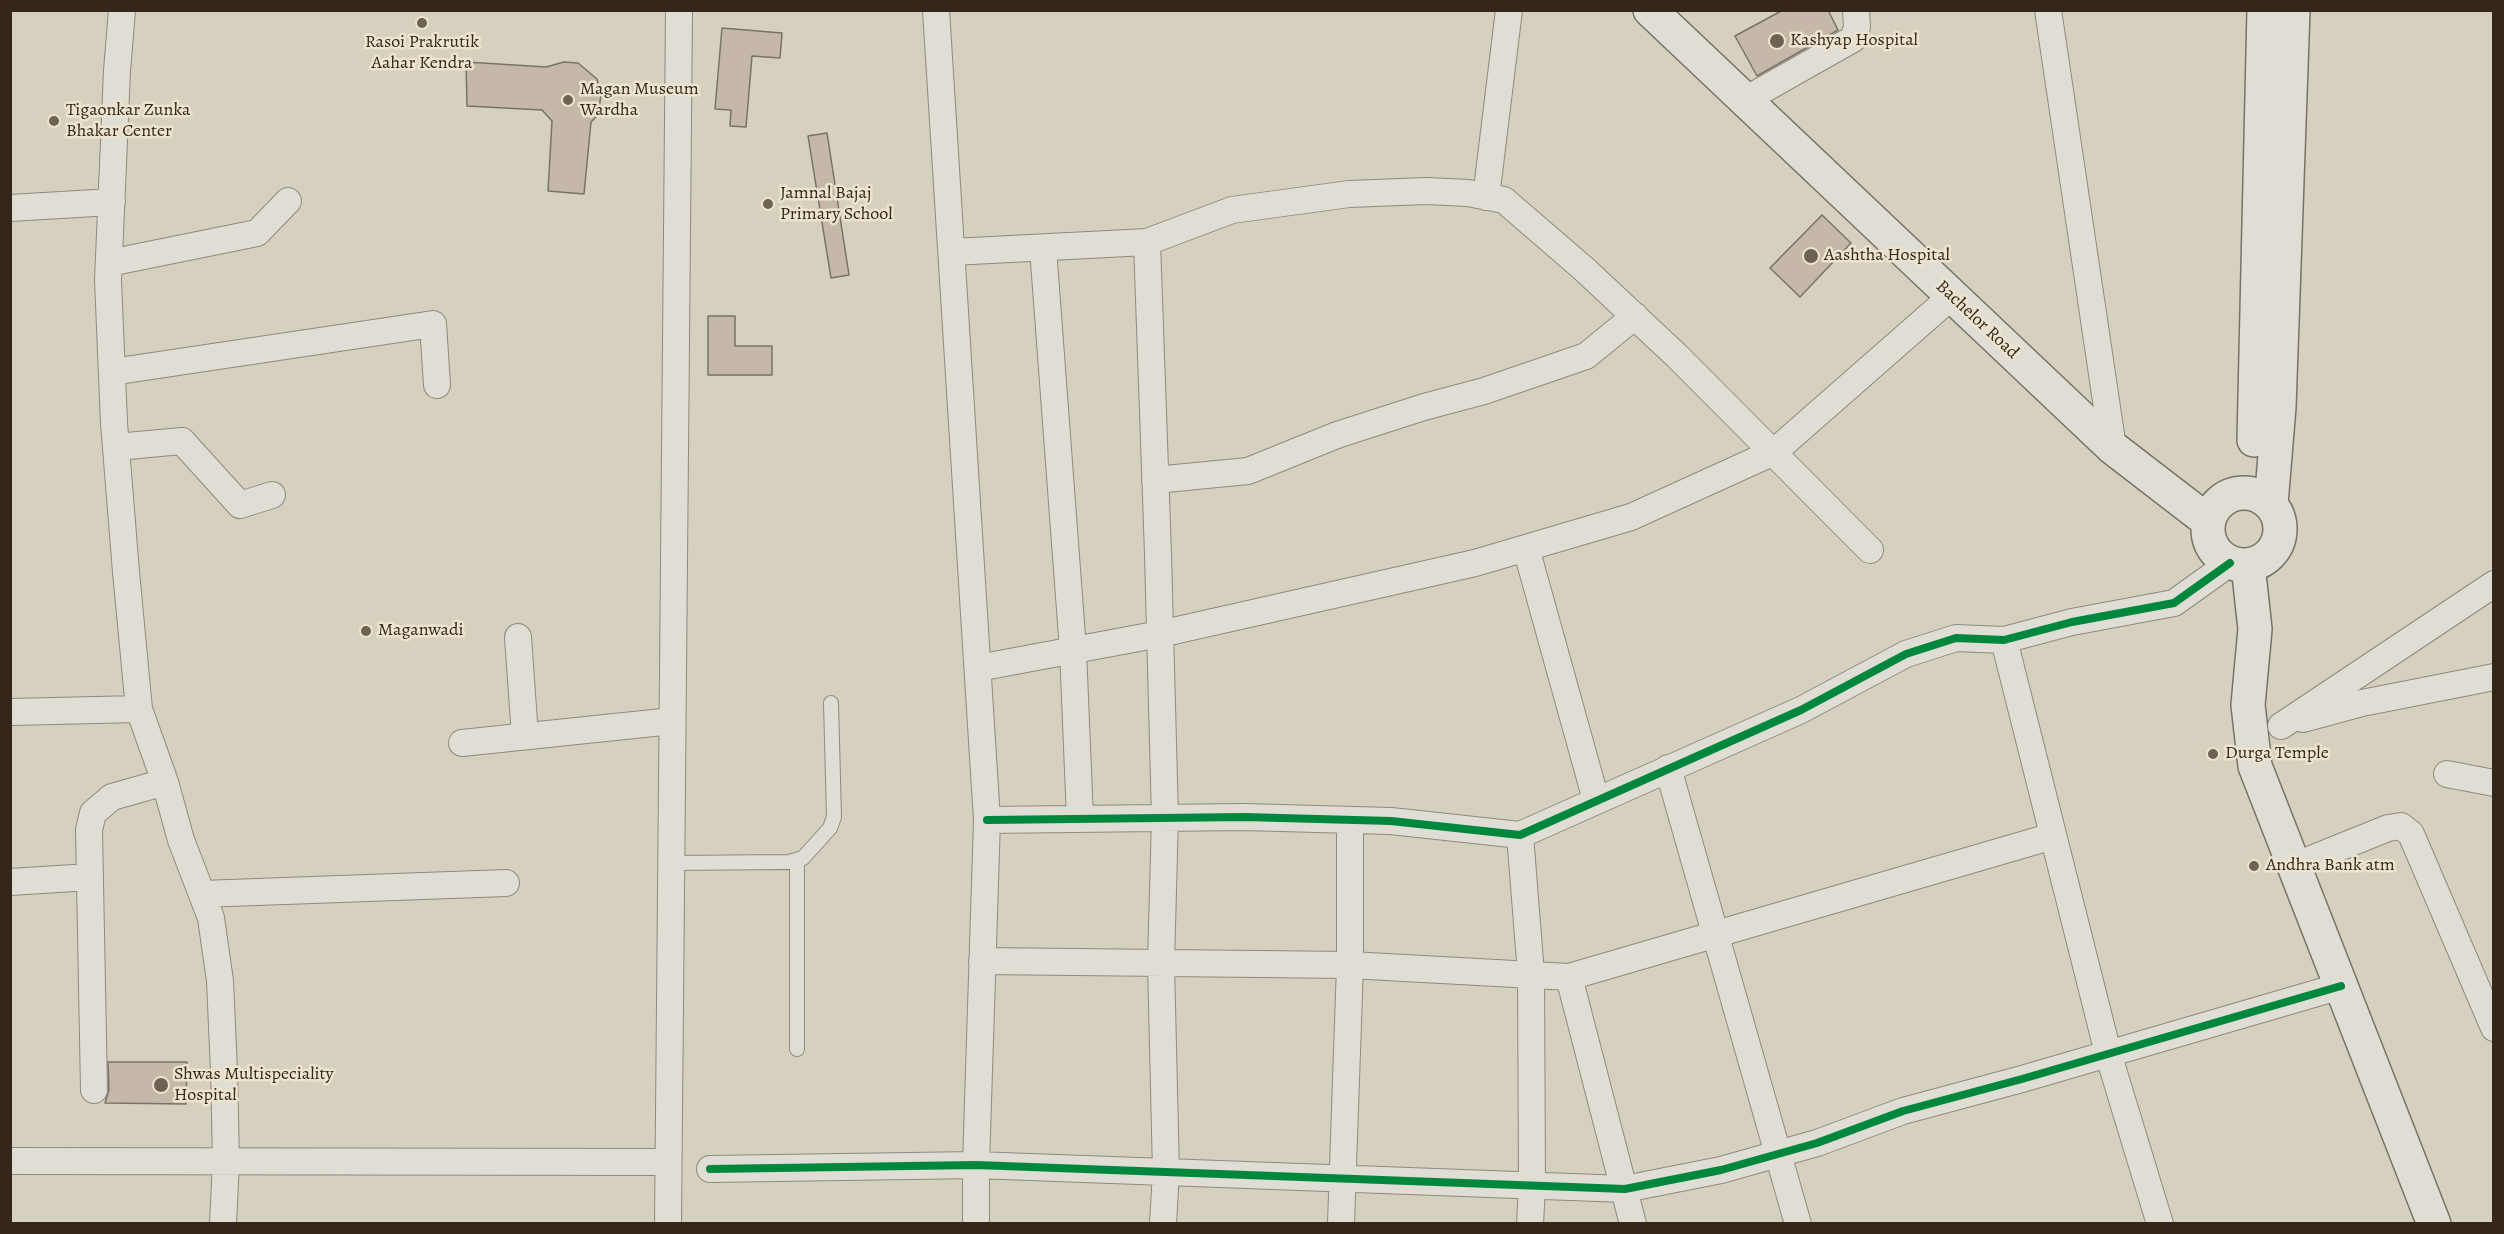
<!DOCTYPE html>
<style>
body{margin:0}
#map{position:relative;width:2504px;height:1234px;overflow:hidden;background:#d6d0be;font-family:Alegreya,serif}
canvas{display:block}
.frame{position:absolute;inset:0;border:12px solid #34261a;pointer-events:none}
</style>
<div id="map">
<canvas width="2504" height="1234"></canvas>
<div class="frame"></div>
</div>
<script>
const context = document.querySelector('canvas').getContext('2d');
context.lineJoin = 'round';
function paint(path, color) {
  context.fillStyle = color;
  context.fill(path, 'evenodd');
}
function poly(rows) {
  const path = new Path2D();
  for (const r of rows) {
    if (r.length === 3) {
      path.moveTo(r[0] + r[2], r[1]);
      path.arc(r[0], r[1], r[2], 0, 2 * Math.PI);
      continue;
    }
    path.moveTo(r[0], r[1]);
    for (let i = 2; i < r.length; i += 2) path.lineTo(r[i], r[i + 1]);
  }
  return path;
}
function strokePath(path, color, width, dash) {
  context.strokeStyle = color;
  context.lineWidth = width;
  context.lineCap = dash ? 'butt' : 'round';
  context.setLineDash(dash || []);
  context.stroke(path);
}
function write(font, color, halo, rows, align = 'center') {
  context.font = font + ' Alegreya,serif';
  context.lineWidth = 5;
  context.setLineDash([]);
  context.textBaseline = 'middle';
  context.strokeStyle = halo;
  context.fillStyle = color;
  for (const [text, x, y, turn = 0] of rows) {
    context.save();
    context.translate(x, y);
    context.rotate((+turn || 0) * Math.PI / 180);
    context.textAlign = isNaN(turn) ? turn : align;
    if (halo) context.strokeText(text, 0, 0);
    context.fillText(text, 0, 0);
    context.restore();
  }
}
const building = poly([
 [1783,10,1828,10,1838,30,1757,76,1735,36,1783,10],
 [722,28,782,33,780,58,752,56,746,127,730,126,731,110,715,109,722,28],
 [466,62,546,67,564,62,578,63,597,79,601,95,598,115,591,122,584,194,548,191,552,121,542,110,467,106,466,62],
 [827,133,849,275,831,278,808,136,827,133],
 [1822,215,1851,243,1800,297,1770,268,1822,215],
 [708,316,735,316,735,346,772,346,772,375,708,375,708,316],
 [108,1062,187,1062,186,1104,105,1103,109,1090,108,1062]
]);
const lane = poly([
 [671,863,789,862,803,858,830,828,834,817,831,703],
 [797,1049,797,861]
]);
const street = poly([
 [122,10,117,71,108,280,114,423,126,572,139,709,165,782,181,840,211,918,220,981,224,1071,226,1161,223,1224],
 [936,10,987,820,976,1165,976,1224],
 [2048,10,2113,448],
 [1745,100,1853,39,1857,27,1856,10],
 [1486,197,1509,10],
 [10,208,112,202],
 [1147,242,1158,554,1165,818,1161,963,1166,1172,1163,1224],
 [1043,248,1073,650,1080,819],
 [952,252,1147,242,1232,210,1349,194,1426,191,1468,193,1504,200,1584,269,1677,356,1870,550],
 [109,263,257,233,288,201],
 [112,372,433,324,437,385],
 [116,447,182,441,240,505,272,495],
 [1155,480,1248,471,1337,435,1424,407,1484,391,1586,356,1635,316],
 [1526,548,1596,800],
 [518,637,525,736],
 [2004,640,2108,1053,2160,1224],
 [978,668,1160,634,1475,563,1631,517,1774,452,1952,296],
 [10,712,139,709],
 [2303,719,2362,703,2494,677],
 [2281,726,2494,584],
 [462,743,672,721],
 [1668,768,1798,1224],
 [2447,774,2494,783],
 [987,820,1244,817,1391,821,1520,835,1801,710,1906,654,1956,638,2004,640,2072,622,2174,603,2230,563],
 [1520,835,1531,974,1532,1185,1530,1224],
 [2294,866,2388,828,2401,826,2411,834,2494,1028],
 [10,882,90,877],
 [202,894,506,883],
 [982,961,1350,965,1569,977,2053,836],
 [1569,977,1633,1224],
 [94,1090,89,830,93,813,112,797,165,782],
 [10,1161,668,1162],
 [710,1169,976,1165,1625,1189,1721,1170,1817,1143,1903,1111,2022,1079,2341,986],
 [668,1224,679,10],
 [1341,1224,1350,965,1350,820]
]);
const secondary = poly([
 [1650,10,2113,448,2200,515,2209,517],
 [2254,440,2264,10],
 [2244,529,36],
 [2271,504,2279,407,2293,10],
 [2248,565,2255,629,2248,705,2255,766,2434,1224]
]);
const cycleway = poly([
 [987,820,1244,817,1391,821,1520,835,1801,710,1906,654,1956,638,2004,640,2072,622,2174,603,2230,563],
 [710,1169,976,1165,1625,1189,1721,1170,1817,1143,1903,1111,2022,1079,2341,986]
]);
const markers = [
 [422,23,6,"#6d6253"],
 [1777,41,8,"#6d6253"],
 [568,100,6,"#6d6253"],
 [54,121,6,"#6d6253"],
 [768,204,6,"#6d6253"],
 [1811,256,8,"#6d6253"],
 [366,631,6,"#6d6253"],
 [2213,754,6,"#6d6253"],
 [2254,866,6,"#6d6253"],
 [161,1085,8,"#6d6253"]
];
const poiNames = [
 ["Kashyap Hospital",1790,41],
 ["Rasoi Prakrutik",422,43,"center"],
 ["Aahar Kendra",422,64,"center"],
 ["Magan Museum",580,90],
 ["Wardha",580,111],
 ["Tigaonkar Zunka",66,111],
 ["Bhakar Center",66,132],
 ["Jamnal Bajaj",780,194],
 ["Primary School",780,215],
 ["Aashtha Hospital",1824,256],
 ["Maganwadi",378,631],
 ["Durga Temple",2225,754],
 ["Andhra Bank atm",2266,866],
 ["Shwas Multispeciality",174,1075],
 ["Hospital",174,1096]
];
const streetNames = [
 ["Bachelor Road",1977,320,43]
];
paint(building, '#c5b8a9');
strokePath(building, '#787368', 1.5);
strokePath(lane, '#8f8a7e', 16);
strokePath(street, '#8f8a7e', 28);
strokePath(secondary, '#787368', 36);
strokePath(lane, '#e0ddd4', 14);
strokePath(street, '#e0ddd4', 26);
strokePath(secondary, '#e0ddd4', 33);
strokePath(cycleway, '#00873e', 8);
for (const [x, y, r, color] of markers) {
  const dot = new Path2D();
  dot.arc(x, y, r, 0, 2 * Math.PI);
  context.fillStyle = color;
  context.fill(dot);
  strokePath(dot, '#ece4ce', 2);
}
write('18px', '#34261a', '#ece4ce', poiNames, 'left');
write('18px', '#34261a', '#ece4ce', streetNames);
</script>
